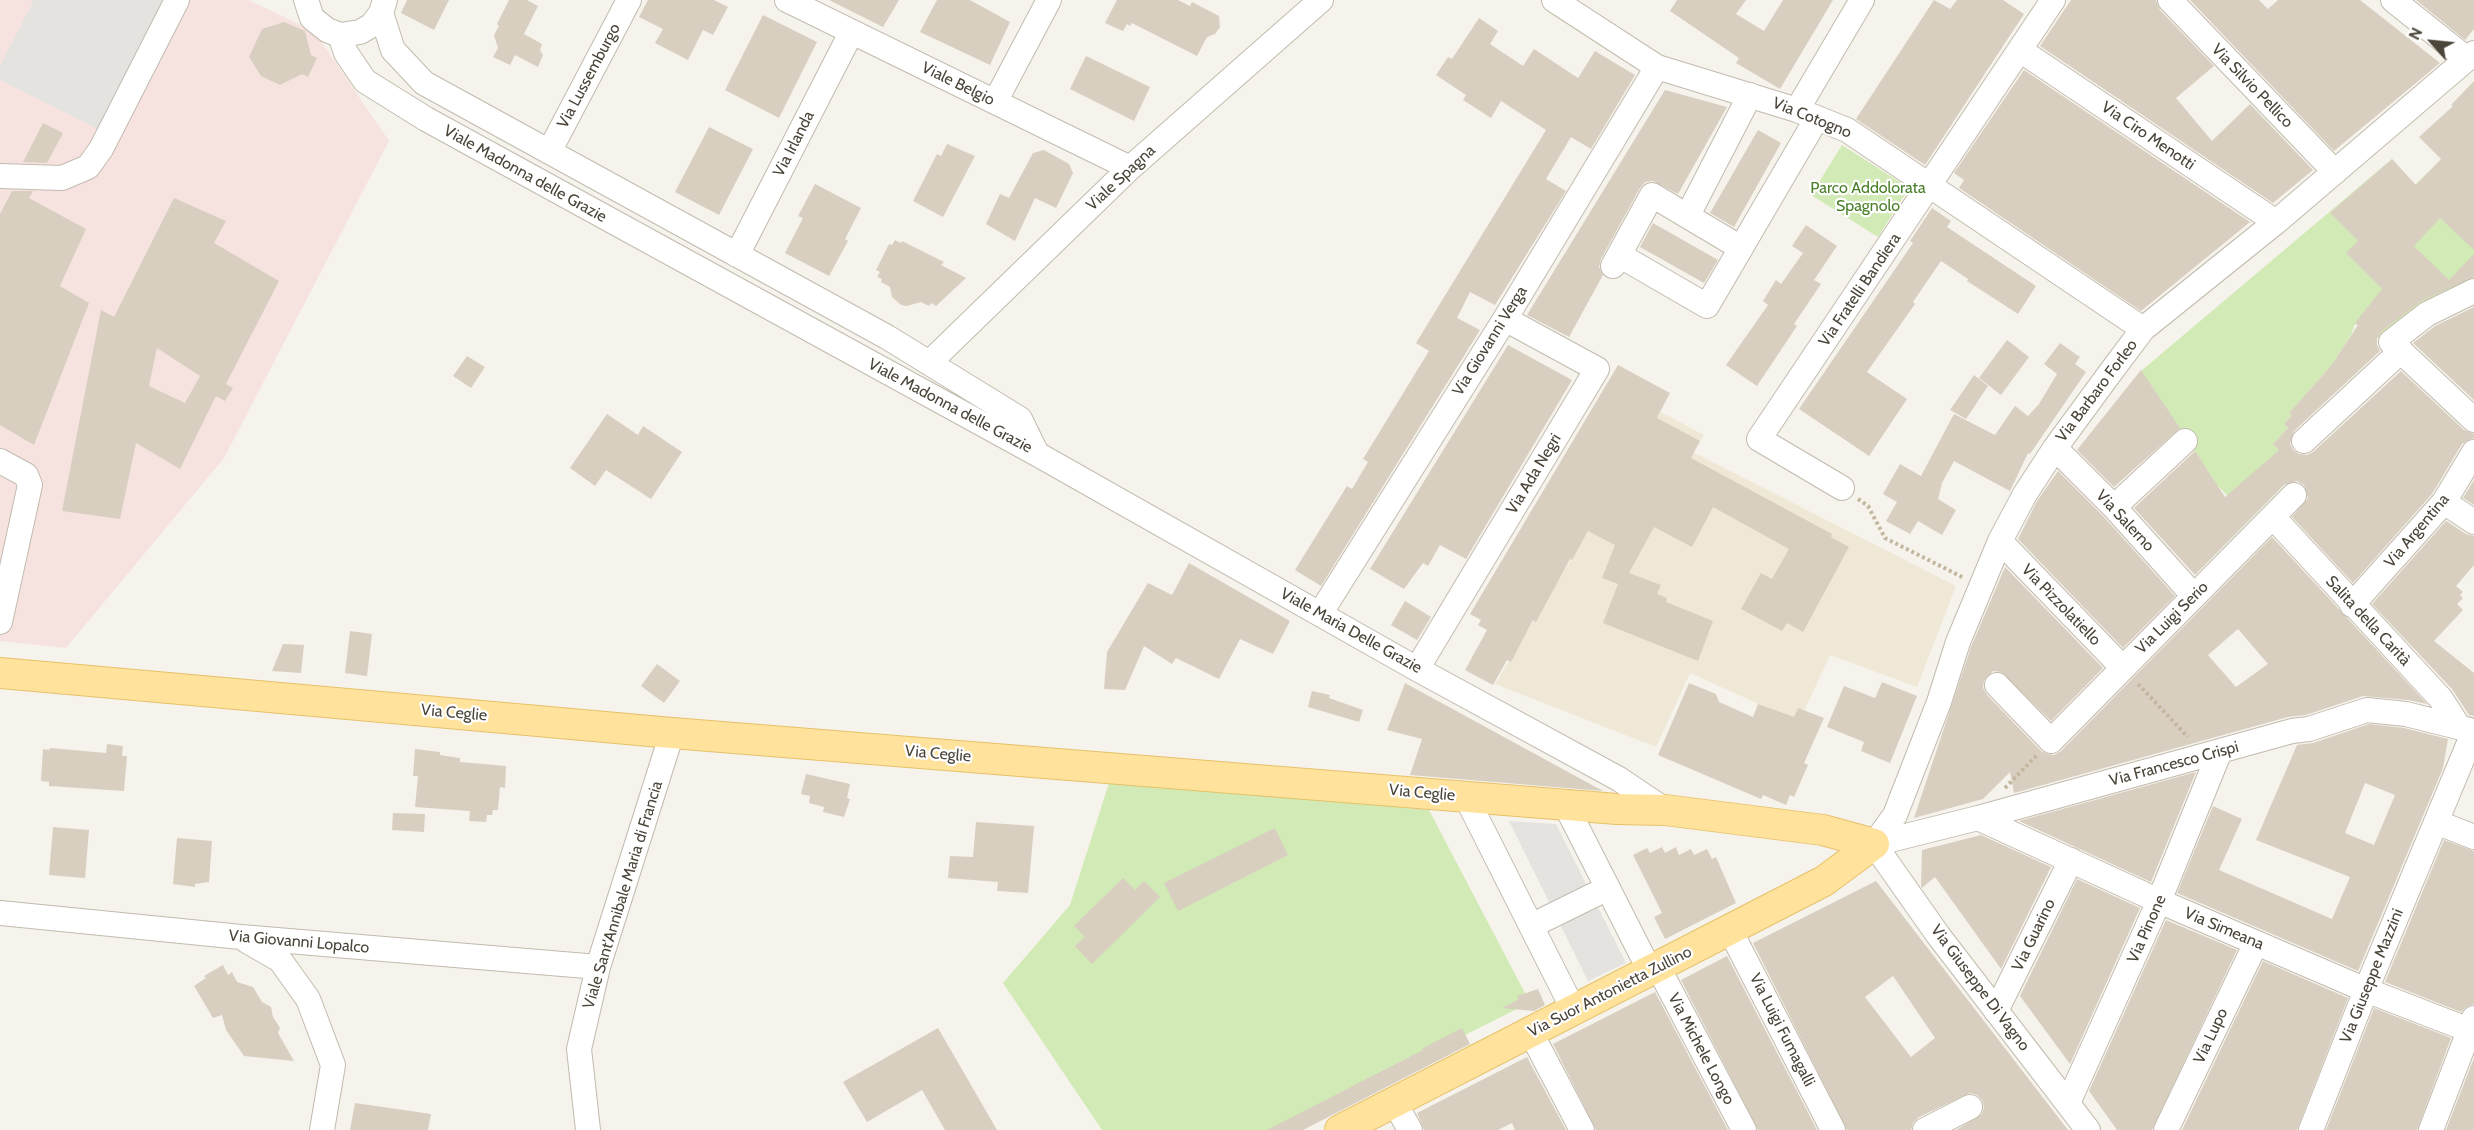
<!DOCTYPE html>
<meta charset="utf-8">
<style>
body{margin:0}
#map{position:relative;width:2474px;height:1130px;overflow:hidden;background:#f6f3ec;font-family:Cabin,sans-serif}
canvas{display:block}
.north{position:absolute;left:2402px;top:12px;width:60px;height:60px;-webkit-text-stroke:4px #fff;paint-order:stroke;rotate:297deg;font-size:16px;font-weight:700;line-height:24px;text-align:center;color:#4b4439}
.north::after{content:'';display:block;margin:auto;width:21px;height:27px;background:#4b4439;clip-path:polygon(50% 0,100% 100%,50% 72%,0 100%)}
</style>
<div id="map">
<canvas width="2474" height="1130"></canvas>
<div class="north">N</div>
</div>
<script>
const context = document.querySelector('canvas').getContext('2d');
context.lineJoin = 'round';
function paint(path, color) {
  context.fillStyle = color;
  context.fill(path, 'evenodd');
}
function poly(rows) {
  const path = new Path2D();
  for (const r of rows) {
    path.moveTo(r[0], r[1]);
    for (let i = 2; i < r.length; i += 2) path.lineTo(r[i], r[i + 1]);
  }
  return path;
}
function strokePath(path, color, width, dash) {
  context.strokeStyle = color;
  context.lineWidth = width;
  context.lineCap = dash ? 'butt' : 'round';
  context.setLineDash(dash || []);
  context.stroke(path);
}
function write(font, color, halo, rows, align = 'center') {
  context.font = font + ' Cabin,sans-serif';
  context.lineWidth = 4.5;
  context.setLineDash([]);
  context.textBaseline = 'middle';
  context.strokeStyle = halo;
  context.fillStyle = color;
  for (const [text, x, y, turn = 0] of rows) {
    context.save();
    context.translate(x, y);
    context.rotate((+turn || 0) * Math.PI / 180);
    context.textAlign = isNaN(turn) ? turn : align;
    if (halo) context.strokeText(text, 0, 0);
    context.fillText(text, 0, 0);
    context.restore();
  }
}
const education = poly([
 [1661,412,1704,435,1693,452,1956,586,1917,687,1830,655,1799,722,1690,673,1656,747,1495,684]
]);
const medical = poly([
 [0,0,248,0,314,31,389,141,224,458,66,648,0,641]
]);
const green = poly([
 [1842,145,1909,188,1878,237,1811,195],
 [2392,159,2396,163,2389,170,2407,193,2428,172,2474,217,2474,285,2385,343,2370,331,2355,324,2351,335,2330,367,2290,412,2292,415,2284,424,2288,428,2273,444,2279,450,2228,496,2217,485,2141,371],
 [1110,780,1429,810,1526,995,1517,1009,1275,1130,1102,1130,1003,983,1070,905]
]);
const parking = poly([
 [34,0,188,0,118,139,0,80,0,66],
 [1509,821,1556,824,1626,963,1588,981]
]);
const building = poly([
 [407,0,449,0,434,30,401,13],
 [509,0,527,0,538,6,524,34,542,44,540,50,543,55,538,67,515,55,510,65,493,57,498,48,494,35,499,26,497,24],
 [648,0,714,0,728,7,713,35,703,30,688,60,655,43,663,29,639,17],
 [829,0,899,0,883,27],
 [937,0,970,0,1010,22,990,65,920,32],
 [1117,0,1178,0,1190,6,1192,2,1219,16,1220,27,1215,34,1207,37,1197,56,1132,23,1130,26,1127,24,1123,31,1105,23],
 [1677,0,1746,0,1736,14,1764,31,1783,0,1833,0,1780,89,1736,63,1739,58,1670,11],
 [1934,0,1950,9,1957,0,2003,0,2024,14,1925,165,1856,119],
 [2071,0,2156,0,2160,10,2214,66,2176,98,2212,141,2250,104,2313,170,2273,203,2040,46],
 [2190,0,2259,0,2268,9,2278,0,2360,0,2440,63,2334,151],
 [2416,0,2474,0,2474,29,2465,40],
 [763,15,817,42,779,118,725,90],
 [1479,18,1498,31,1490,44,1523,66,1534,49,1578,78,1595,51,1635,75,1591,149,1571,137,1546,179,1566,191,1495,305,1470,292,1457,318,1480,330,1321,586,1295,570,1347,486,1352,489,1368,462,1363,459,1429,351,1416,343,1546,130,1501,101,1491,118,1463,100,1466,95,1436,75,1448,57,1452,59],
 [284,22,305,31,311,55,317,58,308,77,302,74,280,85,261,76,249,57,262,29],
 [1086,56,1150,87,1134,121,1070,89],
 [2024,70,2250,222,2141,311,1959,188,1964,180,1954,173],
 [2474,81,2474,250,2440,218,2414,246,2449,280,2474,254,2474,277,2421,301,2382,331,2377,338,2377,345,2380,351,2294,431,2290,444,2293,450,2299,454,2307,455,2313,452,2401,371,2464,430,2474,434,2474,438,2462,444,2432,494,2353,583,2292,517,2308,498,2304,485,2297,481,2284,485,2195,575,2134,508,2195,451,2225,497,2279,450,2273,444,2288,428,2284,424,2292,415,2289,413,2330,367,2358,325,2355,323,2382,289,2346,253,2358,241,2330,213,2392,159,2416,185,2441,159,2419,137,2453,106,2451,105],
 [1665,90,1727,107,1678,194,1653,181,1645,182,1640,188,1601,259,1599,267,1603,275,1569,337,1527,315],
 [43,123,63,133,47,163,23,162],
 [709,127,753,149,719,215,675,192],
 [1758,130,1781,143,1734,227,1710,213],
 [947,144,975,156,943,217,913,201,937,154,941,156],
 [1044,150,1069,164,1073,173,1056,208,1035,198,1015,241,986,224,1000,194,1009,198,1033,153],
 [815,184,861,208,845,239,848,241,829,276,785,253,803,218,798,216],
 [12,191,33,191,29,198,86,229,60,286,89,303,34,445,0,425,0,214],
 [174,198,226,221,214,243,279,281,226,384,233,388,225,401,216,396,180,469,136,443,120,519,62,511,101,310,114,317],
 [157,348,200,376,185,403,149,386],
 [1932,208,1951,221,1947,227,2036,286,2018,314,1967,281,1968,279,1941,261,1913,302,1915,304,1867,372,1907,399,1869,456,1799,409,1913,243,1910,241],
 [1653,223,1718,260,1704,283,1640,247],
 [1806,225,1837,246,1814,280,1821,284,1794,324,1797,326,1757,386,1726,365,1768,305,1763,301,1776,280,1781,284,1803,253,1792,246],
 [895,240,901,243,902,241,944,262,941,265,966,278,936,306,931,303,929,306,921,302,907,306,901,305,892,297,890,287,881,282,882,279,877,277,880,272,876,270,889,244,892,245],
 [2474,307,2474,400,2413,343,2435,326],
 [2007,340,2029,357,2001,395,1979,378],
 [2060,343,2080,357,2075,364,2086,372,2030,454,2028,453,2010,491,1954,461,1942,483,1938,499,1956,510,1942,535,1918,521,1910,534,1886,521,1897,502,1883,494,1900,464,1921,476,1954,414,1995,435,2015,406,2028,416,2039,404,2057,374,2044,364],
 [1508,345,1572,380,1466,559,1440,545,1428,566,1423,563,1404,589,1370,569],
 [467,356,485,367,471,388,453,376],
 [1618,365,1670,393,1657,418,1700,441,1691,458,1832,534,1831,537,1849,547,1803,632,1787,623,1782,631,1741,609,1761,573,1772,579,1789,549,1713,507,1692,547,1654,527,1629,573,1661,585,1657,594,1667,598,1666,602,1713,621,1698,661,1603,623,1618,584,1602,578,1615,545,1588,531,1572,560,1570,559,1536,622,1533,620,1511,662,1507,660,1493,685,1465,670,1487,630,1478,625,1481,620,1470,614],
 [2141,370,2180,428,2114,487,2077,450],
 [1974,375,1988,386,1966,419,1950,410],
 [607,414,638,435,643,426,682,452,651,499,606,470,595,486,570,468],
 [2058,471,2104,517,2175,596,2123,648,2018,539,2037,501],
 [2474,480,2474,505,2463,498],
 [2446,521,2466,534,2474,536,2474,565,2456,586,2463,592,2460,595,2463,598,2457,604,2463,610,2434,641,2474,673,2474,716,2469,715,2452,689,2372,604],
 [2272,537,2427,704,2408,700,2363,696,2306,715,2288,717,2014,793,2010,772,1983,799,1914,818,1971,647,2005,567,2103,668,2051,721,2001,672,1993,671,1984,681,1983,688,1987,695,2041,751,2047,754,2054,755,2061,751],
 [2238,629,2268,664,2236,687,2208,655],
 [1189,563,1290,621,1273,654,1240,639,1219,679,1176,658,1172,664,1144,646,1125,690,1104,689,1107,652,1148,583,1172,595],
 [1405,601,1431,617,1417,640,1391,625],
 [350,631,372,634,367,676,345,673],
 [283,644,304,645,301,673,272,671],
 [657,664,680,681,664,703,641,686],
 [1882,682,1917,696,1890,763,1861,751,1864,742,1827,727,1844,686,1875,698],
 [1405,683,1603,791,1410,775,1422,739,1387,730],
 [1689,683,1716,694,1719,702,1753,717,1758,704,1794,717,1798,708,1824,718,1804,763,1808,765,1794,797,1790,795,1786,805,1763,795,1761,799,1658,755],
 [1312,691,1330,695,1329,698,1363,710,1359,722,1308,707],
 [2369,724,2404,728,2448,739,2443,768,2358,971,2177,893,2213,806,2242,819,2219,870,2332,919,2350,877,2256,840,2297,745,2313,743],
 [2365,783,2395,795,2374,845,2345,833],
 [107,744,123,746,122,756,127,756,124,791,49,786,49,782,41,781,43,749,49,750,50,748,106,753],
 [415,749,440,752,440,755,460,758,460,762,506,766,505,788,500,787,498,810,493,810,492,815,487,815,486,822,469,821,470,811,415,807,418,776,413,776],
 [2196,772,2151,882,2019,821],
 [806,774,850,784,847,798,850,799,844,817,823,812,824,807,809,803,810,796,801,794],
 [393,813,425,814,424,832,392,830],
 [976,822,1034,826,1028,893,997,891,998,882,948,878,950,856,973,857],
 [53,827,89,830,85,878,49,875],
 [1275,828,1288,855,1178,911,1164,883],
 [1981,835,2051,867,2001,969,1935,877,1922,888,1921,886,1922,850],
 [177,838,212,841,209,882,195,884,195,887,173,884],
 [2444,840,2474,851,2474,1004,2466,1007,2461,1012,2385,982],
 [1662,847,1665,853,1676,847,1679,855,1691,849,1694,855,1707,849,1712,859,1716,857,1736,903,1665,939,1654,917,1662,913,1633,855,1647,848,1650,853],
 [1123,878,1135,890,1144,881,1160,897,1092,964,1075,946,1085,937,1074,926],
 [2077,879,2140,908,2070,1064,2020,996],
 [1876,881,2068,1130,1956,1130,1982,1114,1984,1107,1982,1100,1977,1095,1970,1093,1919,1117,1913,1123,1911,1130,1847,1130,1753,943],
 [1893,976,1935,1038,1911,1057,1865,997],
 [2166,920,2237,950,2152,1130,2117,1130,2089,1091],
 [1727,956,1817,1130,1758,1130,1681,980],
 [2263,961,2348,998,2297,1130,2182,1130],
 [223,965,228,975,232,972,237,982,253,987,262,1002,271,1007,273,1017,280,1028,278,1033,294,1061,244,1056,226,1030,222,1015,213,1018,194,986,206,978,204,976],
 [1538,989,1545,1005,1534,1011,1502,1008,1519,999,1517,996],
 [1655,992,1728,1130,1596,1130,1553,1044],
 [2374,1008,2451,1038,2417,1130,2326,1130],
 [938,1028,997,1130,945,1130,922,1090,867,1122,843,1082],
 [1462,1028,1470,1044,1303,1130,1267,1130,1423,1050,1423,1048],
 [1527,1057,1566,1130,1515,1130,1512,1123,1498,1130,1424,1130,1417,1113],
 [2474,1058,2474,1130,2446,1130],
 [355,1103,431,1114,428,1130,350,1130]
]);
const path = poly([
 [1858,499,1868,506,1885,538,1964,578],
 [2138,684,2188,737],
 [2005,788,2037,755]
]);
const minor = poly([
 [306,0,312,18,327,30,340,35,360,32,372,25,381,13,385,0],
 [787,0,1130,168],
 [1554,0,1657,67,1797,110,1847,130,2143,329],
 [2170,0,2335,172],
 [2393,0,2467,59],
 [381,13,393,50,424,83,887,337,1020,419,1037,454],
 [340,35,346,53,365,81,426,119,1037,454,1417,669,1619,779,1665,810],
 [2020,50,2276,222],
 [995,102,1049,0],
 [1797,110,1862,0],
 [549,152,629,0],
 [0,176,62,178,88,167,101,149,177,0],
 [1688,215,1750,95],
 [737,255,851,33],
 [1619,255,1707,306,1817,118],
 [1613,266,1652,195,1741,248],
 [2474,291,2427,314,2391,342,2474,420],
 [929,363,1130,168,1321,0],
 [2304,441,2401,351],
 [2055,448,2114,507,2194,596],
 [0,461,26,475,30,485,0,622],
 [1842,488,1759,439,2053,0],
 [2444,502,2474,522],
 [2114,507,2185,441],
 [2273,517,2441,699,2459,727],
 [2000,541,2123,668],
 [2352,605,2444,502,2474,452],
 [1320,614,1505,319,1657,67],
 [1417,669,1597,369,1505,319],
 [1997,685,2051,741,2294,495],
 [1466,797,1574,1011],
 [1565,804,1650,971],
 [1978,818,2159,901,2366,990,2474,1032],
 [2436,822,2474,837],
 [1874,844,1895,815,1939,702,1958,642,2000,541,2025,494,2055,448,2110,373,2143,329,2276,222,2474,53],
 [1874,844,1978,818,2292,731,2309,729,2367,710,2406,714,2474,731],
 [1874,844,1938,935,2088,1130],
 [0,913,241,937,598,967],
 [1531,926,1608,888],
 [1730,930,1833,1130],
 [247,941,280,960,308,999,333,1065,322,1130],
 [1658,967,1744,1130],
 [1996,1011,2071,860],
 [1531,1033,1582,1130],
 [1395,1103,1410,1130],
 [2068,1103,2159,901,2220,751],
 [588,1130,579,1049,598,967,672,733],
 [1925,1130,1970,1107],
 [2166,1130,2256,943],
 [2311,1130,2366,990,2474,731],
 [2431,1130,2474,1018]
]);
const major = poly([
 [0,673,672,733,1617,809,1665,810,1823,830,1874,844],
 [1340,1130,1824,881,1874,844]
]);
const streetNames = [
 ["Via Lussemburgo",589,76,-62],
 ["Viale Belgio",958,84,26],
 ["Via Silvio Pellico",2252,86,46],
 ["Via Cotogno",1812,118,22],
 ["Via Ciro Menotti",2148,136,34],
 ["Via Irlanda",794,144,-63],
 ["Viale Madonna delle Grazie",525,174,29],
 ["Viale Spagna",1121,178,-43],
 ["Via Fratelli Bandiera",1860,290,-56],
 ["Via Giovanni Verga",1490,341,-58],
 ["Via Barbaro Forleo",2097,391,-53],
 ["Viale Madonna delle Grazie",950,406,28],
 ["Via Ada Negri",1534,474,-59],
 ["Via Salerno",2125,521,47],
 ["Via Argentina",2417,531,-50],
 ["Via Pizzolatiello",2061,605,46],
 ["Via Luigi Serio",2172,618,-45],
 ["Salita della Carità",2368,621,47],
 ["Viale Maria Delle Grazie",1351,631,29],
 ["Via Ceglie",454,713,5],
 ["Via Ceglie",938,754,5],
 ["Via Francesco Crispi",2174,764,-15],
 ["Via Ceglie",1422,793,5],
 ["Viale Sant'Annibale Maria di Francia",623,895,-73],
 ["Via Pinone",2147,929,-66],
 ["Via Simeana",2224,929,23],
 ["Via Guarino",2034,935,-64],
 ["Via Giovanni Lopalco",299,942,5],
 ["Via Giuseppe Mazzini",2372,976,-68],
 ["Via Giuseppe Di Vagno",1980,988,53],
 ["Via Suor Antonietta Zullino",1610,992,-27],
 ["Via Luigi Fumagalli",1782,1030,63],
 ["Via Lupo",2211,1036,-65],
 ["Via Michele Longo",1701,1049,62]
];
const parkNames = [
 ["Parco Addolorata",1868,188],
 ["Spagnolo",1868,206]
];
paint(education, '#efe8d6');
paint(medical, '#f6e3e0');
paint(green, '#d2eab5');
paint(parking, '#e5e3e0');
paint(building, '#d8cfc1');
strokePath(minor, '#c2bbae', 26);
strokePath(major, '#e6c16a', 32);
strokePath(path, '#c4b79f', 4, [3, 3]);
strokePath(minor, '#fff', 24);
strokePath(major, '#ffe39c', 30);
write('16px', '#4b4439', '#fff', streetNames);
write('16px', '#4a7f2a', '#fff', parkNames);
</script>
